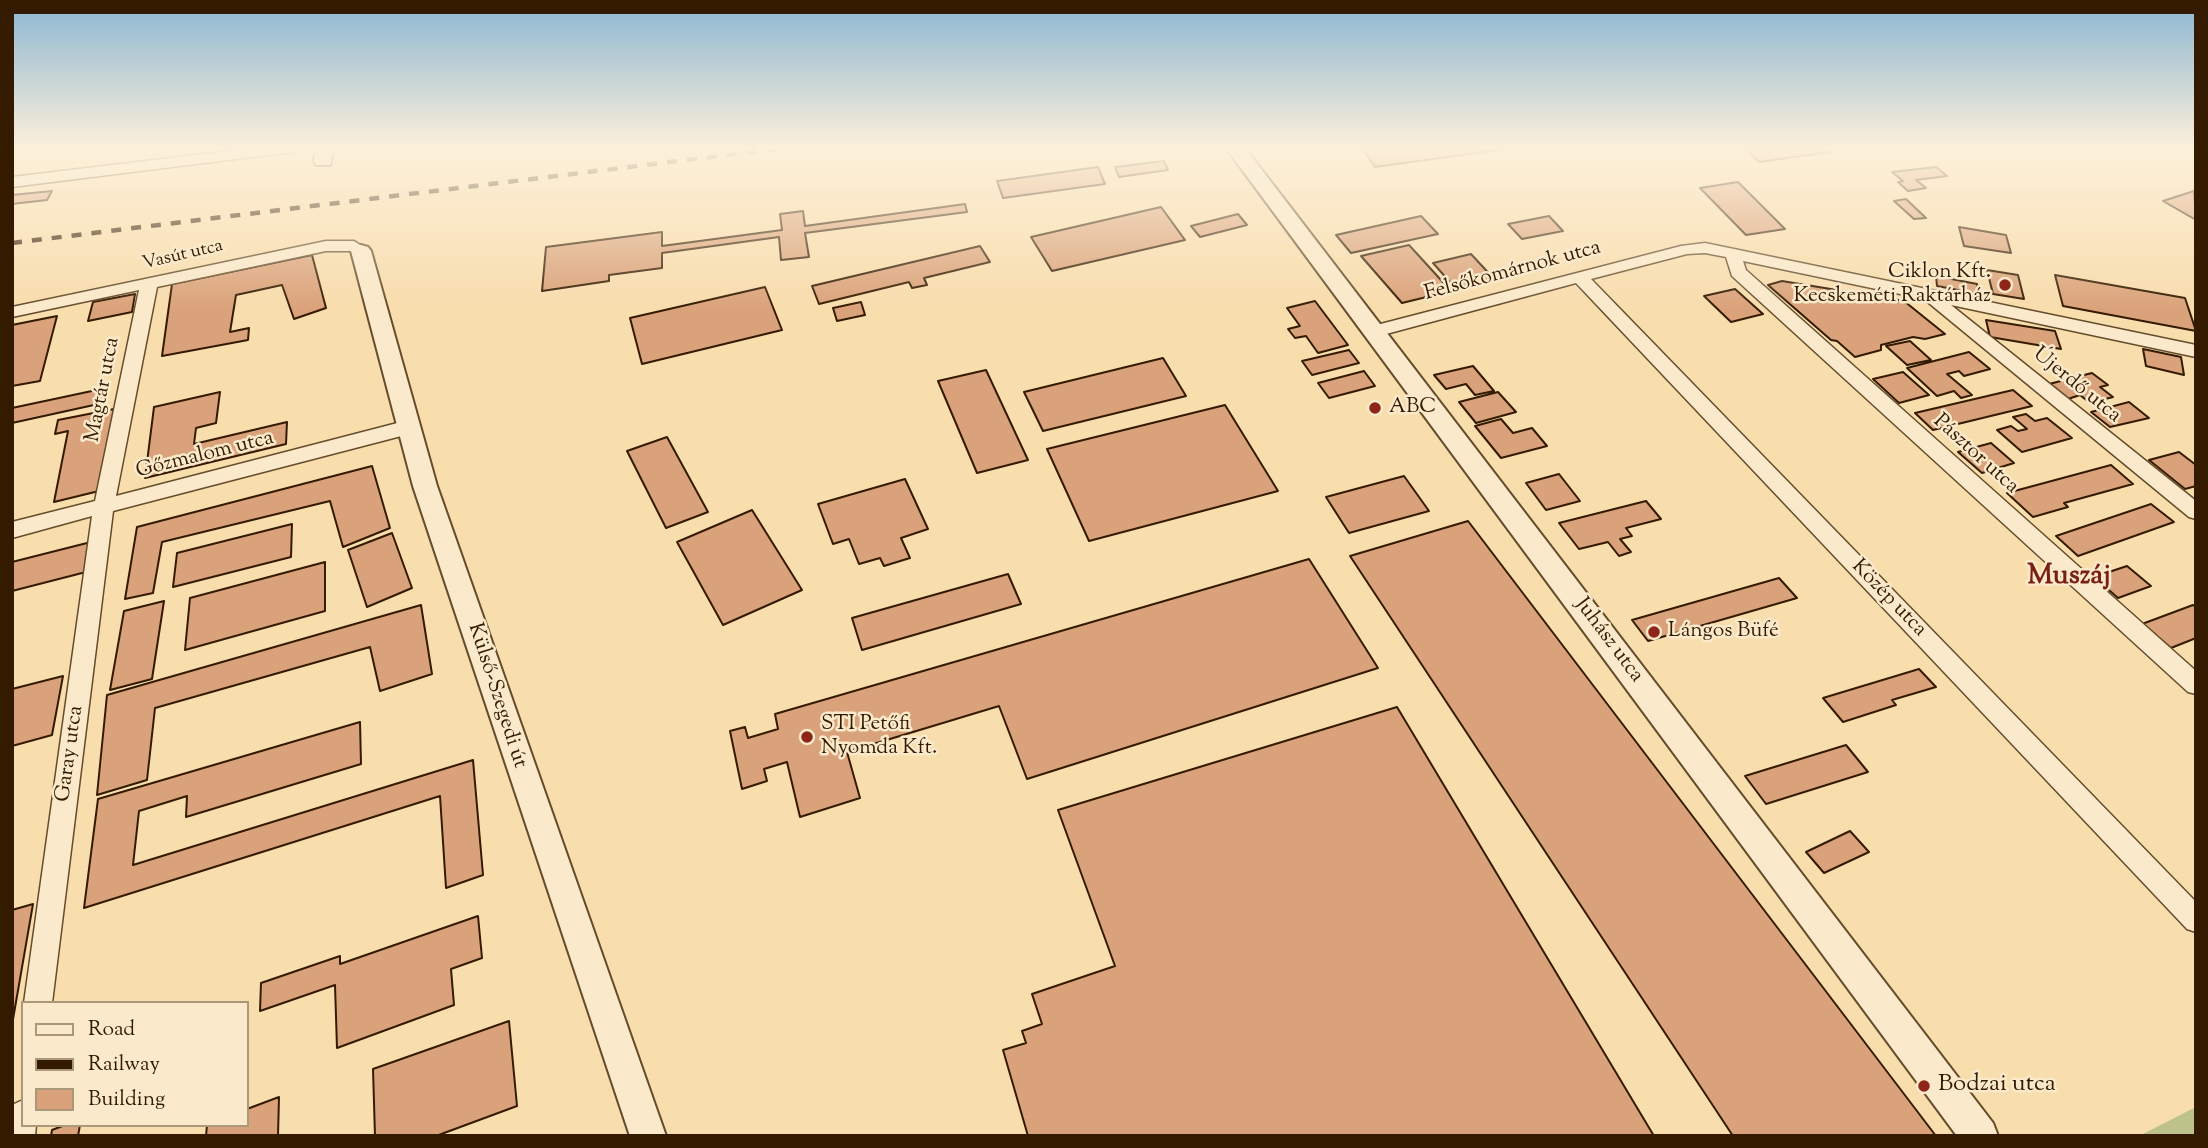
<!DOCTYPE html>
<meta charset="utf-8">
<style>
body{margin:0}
#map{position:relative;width:2208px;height:1148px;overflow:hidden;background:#f8ddad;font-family:"Sorts Mill Goudy",serif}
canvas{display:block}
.frame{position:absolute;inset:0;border:14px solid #341b00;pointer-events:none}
.legend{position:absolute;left:21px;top:1001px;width:228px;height:126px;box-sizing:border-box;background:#fae9ca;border:2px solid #ab9779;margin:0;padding:9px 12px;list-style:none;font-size:21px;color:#341b00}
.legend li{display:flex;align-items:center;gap:14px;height:35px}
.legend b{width:35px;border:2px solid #ab9779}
</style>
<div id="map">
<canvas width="2208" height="1148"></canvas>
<div class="frame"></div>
<ul class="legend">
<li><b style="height:9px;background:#fae9ca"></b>Road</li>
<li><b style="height:9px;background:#341b00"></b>Railway</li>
<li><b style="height:19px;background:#daa27a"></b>Building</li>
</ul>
</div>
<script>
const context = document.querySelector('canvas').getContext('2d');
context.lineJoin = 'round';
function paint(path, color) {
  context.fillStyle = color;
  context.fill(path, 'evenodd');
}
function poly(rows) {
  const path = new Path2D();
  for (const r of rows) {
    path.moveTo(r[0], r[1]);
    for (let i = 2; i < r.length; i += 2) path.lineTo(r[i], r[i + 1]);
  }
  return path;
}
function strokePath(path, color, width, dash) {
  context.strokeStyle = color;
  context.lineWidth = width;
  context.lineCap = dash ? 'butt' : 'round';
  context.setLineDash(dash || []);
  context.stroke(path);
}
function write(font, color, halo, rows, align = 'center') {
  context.font = font + ' "Sorts Mill Goudy",serif';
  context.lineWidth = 5;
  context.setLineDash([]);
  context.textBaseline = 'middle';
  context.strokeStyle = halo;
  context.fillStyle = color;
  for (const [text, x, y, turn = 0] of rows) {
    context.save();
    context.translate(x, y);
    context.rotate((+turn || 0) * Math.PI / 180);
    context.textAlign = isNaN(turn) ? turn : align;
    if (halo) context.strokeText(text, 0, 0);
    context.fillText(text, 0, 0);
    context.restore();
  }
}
const green = poly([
 [2196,1107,2196,1136,2139,1136]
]);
const building = poly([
 [1362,148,1513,148,1375,167,1362,148],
 [1745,148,1825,148,1830,152,1759,162,1745,148],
 [1164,161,1168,170,1119,177,1115,167,1164,161],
 [1098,167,1105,184,1003,198,997,181,1098,167],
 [1936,167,1947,176,1916,180,1926,188,1908,191,1898,182,1903,181,1892,172,1936,167],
 [1738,182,1785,229,1746,235,1700,188,1738,182],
 [52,191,47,200,12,204,12,195,52,191],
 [2194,191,2196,220,2163,201,2194,191],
 [1906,199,1926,218,1914,219,1894,201,1906,199],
 [965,204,967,212,805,233,809,257,781,260,779,237,662,253,662,268,609,275,609,281,542,291,546,247,662,232,662,246,782,230,780,214,803,211,805,226,965,204],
 [1161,207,1185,240,1052,271,1031,237,1161,207],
 [1238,214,1247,225,1200,237,1191,226,1238,214],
 [1421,216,1438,234,1351,253,1336,235,1421,216],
 [1549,216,1563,231,1522,239,1508,224,1549,216],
 [1959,227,2006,235,2011,253,1964,246,1959,227],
 [1409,245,1451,291,1402,303,1361,256,1409,245],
 [980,246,990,262,924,278,927,285,912,288,909,282,819,304,812,286,980,246],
 [1471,254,1495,280,1457,290,1433,263,1471,254],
 [312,255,326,308,294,319,282,285,236,295,230,332,249,328,248,340,162,356,172,284,312,255],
 [1987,270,2018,275,2024,299,1993,294,1987,270],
 [2055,275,2185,298,2196,331,2063,306,2055,275],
 [1936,276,1977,284,1979,294,1937,286,1936,276],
 [1782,281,1904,301,1945,334,1925,339,1913,337,1881,345,1881,350,1855,357,1837,341,1831,340,1768,285,1782,281],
 [765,287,782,330,642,364,630,318,765,287],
 [1735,289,1763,314,1731,322,1704,296,1735,289],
 [135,294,132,312,88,321,93,302,135,294],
 [1315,301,1348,345,1318,353,1306,336,1295,338,1288,329,1300,326,1287,308,1315,301],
 [861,302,865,315,837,321,833,308,861,302],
 [57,316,40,381,12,386,12,325,57,316],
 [1986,320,2055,331,2061,349,1990,337,1986,320],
 [1910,341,1931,360,1907,365,1886,346,1910,341],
 [2143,349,2181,357,2184,375,2146,366,2143,349],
 [1349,350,1359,363,1312,375,1302,361,1349,350],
 [1969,352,1990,369,1964,376,1959,371,1947,374,1972,395,1961,398,1954,391,1937,396,1907,368,1969,352],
 [1163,358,1186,396,1043,431,1024,392,1163,358],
 [1473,366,1494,391,1475,395,1466,384,1446,389,1434,375,1473,366],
 [986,370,1028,460,977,473,938,381,986,370],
 [1364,371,1375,386,1329,398,1318,383,1364,371],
 [1903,372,1929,395,1899,403,1873,379,1903,372],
 [2092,373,2108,385,2100,387,2113,397,2090,403,2080,395,2068,399,2049,384,2092,373],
 [106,388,103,403,12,423,12,408,106,388],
 [2013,390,2032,406,1933,430,1915,413,2013,390],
 [220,392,216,423,196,428,194,444,287,422,286,444,145,478,154,407,220,392],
 [1498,392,1516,412,1476,423,1459,402,1498,392],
 [2129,402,2149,418,2110,427,2091,412,2129,402],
 [1225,405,1278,491,1089,541,1047,449,1225,405],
 [114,409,99,491,54,502,68,431,55,434,58,420,114,409],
 [2026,414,2035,421,2047,418,2072,438,2022,452,1997,430,2011,426,2018,431,2027,429,2013,417,2026,414],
 [1501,419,1513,433,1532,428,1547,446,1501,458,1475,426,1501,419],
 [667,437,708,512,666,528,627,451,667,437],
 [1991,443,2014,463,1982,473,1958,452,1991,443],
 [2179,452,2196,465,2196,486,2185,489,2149,460,2179,452],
 [2111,465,2133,484,2064,503,2068,507,2033,517,2007,493,2111,465],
 [372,466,390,528,343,547,330,501,162,542,153,593,125,599,137,527,372,466],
 [1559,474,1580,501,1546,510,1526,483,1559,474],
 [1404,476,1429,511,1349,533,1326,497,1404,476],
 [905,479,928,529,901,538,910,558,884,566,880,558,859,564,849,539,833,544,818,504,905,479],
 [1646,501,1661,519,1626,528,1632,536,1620,539,1631,552,1619,556,1608,542,1579,549,1559,523,1646,501],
 [2151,504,2174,522,2078,556,2056,536,2151,504],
 [752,510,802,590,723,625,677,542,752,510],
 [1468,521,1936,1136,1733,1136,1350,556,1468,521],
 [292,524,291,557,173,587,177,553,292,524],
 [392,533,412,588,367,607,348,550,392,533],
 [91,542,86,572,12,591,12,562,91,542],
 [1309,559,1378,668,1027,779,999,706,847,752,860,798,800,817,787,762,764,769,767,781,742,789,730,731,745,727,748,738,778,729,775,714,1309,559],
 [325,562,325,611,185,650,190,598,325,562],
 [2127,566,2151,586,2118,598,2094,577,2127,566],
 [1008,574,1021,604,862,650,852,618,1008,574],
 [1779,578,1797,598,1648,641,1632,620,1779,578],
 [164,601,152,679,110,690,124,611,164,601],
 [421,605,432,674,380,691,370,647,155,708,147,780,97,795,107,695,421,605],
 [2193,605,2196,607,2196,638,2171,648,2142,624,2193,605],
 [1919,669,1936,687,1892,700,1896,705,1843,722,1823,698,1919,669],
 [63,676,52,735,12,746,12,689,63,676],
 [1397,707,1654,1136,1028,1136,1003,1050,1026,1043,1022,1031,1042,1024,1032,994,1115,966,1058,810,1397,707],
 [360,722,361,764,186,817,187,796,139,811,133,865,473,760,483,875,446,888,440,796,84,908,98,799,360,722],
 [1846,745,1868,772,1766,804,1745,776,1846,745],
 [1850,831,1869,852,1824,873,1806,852,1850,831],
 [33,904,12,1025,12,910,33,904],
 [478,916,482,958,451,969,454,1005,337,1048,335,985,260,1011,261,983,340,956,340,964,478,916],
 [509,1021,517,1106,436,1136,375,1136,373,1069,509,1021],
 [279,1097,278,1136,206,1136,207,1125,247,1125,247,1109,279,1097],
 [65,1125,80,1125,78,1136,51,1136,52,1130,65,1125]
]);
const minor = poly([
 [254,148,299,148,292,152,12,187,12,177,254,148],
 [326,241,354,241,369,251,361,256,350,251,326,251,157,287,116,496,409,420,416,422,418,427,416,432,409,434,113,511,52,1003,24,1003,92,516,12,538,12,522,95,501,139,290,12,317,12,307,326,241],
 [1705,243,2196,345,2196,357,1951,305,2196,501,2196,519,2189,517,1924,299,1743,261,1746,270,2196,671,2196,694,2188,692,1732,276,1726,257,1705,253,1687,254,1591,279,2196,902,2196,932,2187,929,1576,283,1375,337,1366,331,1369,327,1681,246,1705,243],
 [23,1100,23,1125,36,1125,35,1136,12,1136,12,1105,23,1100]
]);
const tertiary = poly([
 [316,148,334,148,330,165,316,165,314,161,316,148],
 [1226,148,1245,148,1993,1123,1998,1136,1957,1136,1226,148],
 [361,245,368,247,371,251,437,486,666,1136,630,1136,413,486,351,251,354,247,361,245]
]);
const rail = poly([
 [12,243,783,148]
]);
const markers = [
 [2005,285,7,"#8f2418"],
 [1375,408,7,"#8f2418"],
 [1654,632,7,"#8f2418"],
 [807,737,7,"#8f2418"],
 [1924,1086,7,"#8f2418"]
];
const farStreetnames = [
 ["Vasút utca",183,256,-13]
];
const streetNames = [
 ["Felsőkomárnok utca",1513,272,-15],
 ["Újerdő utca",2076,386,39],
 ["Magtár utca",104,390,-79],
 ["Pásztor utca",1975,455,42],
 ["Gőzmalom utca",205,456,-14],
 ["Közép utca",1888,599,46],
 ["Juhász utca",1608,641,53],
 ["Külső-Szegedi út",496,696,72],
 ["Garay utca",71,754,-82]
];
const poiNames = [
 ["Ciklon Kft.",1991,273,"right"],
 ["Kecskeméti Raktárház",1991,297,"right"],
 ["ABC",1389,408],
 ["Lángos Büfé",1668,632],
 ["STI Petőfi",821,725],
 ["Nyomda Kft.",821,749]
];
const nearPoinames = [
 ["Bodzai utca",1938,1086]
];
const districtNames = [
 ["Muszáj",2069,578]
];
paint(green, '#bdc18a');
paint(building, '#daa27a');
strokePath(building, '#341b00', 2);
strokePath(minor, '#654c2b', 3);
strokePath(tertiary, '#654c2b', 4);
paint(minor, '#fae9ca');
paint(tertiary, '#fae9ca');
strokePath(rail, '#341b00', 4.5, [10, 10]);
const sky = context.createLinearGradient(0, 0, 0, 309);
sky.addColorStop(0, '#8bb6d2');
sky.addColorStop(0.48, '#fcf0da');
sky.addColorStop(1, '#fcf0da00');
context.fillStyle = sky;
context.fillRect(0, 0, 2208, 309);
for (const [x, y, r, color] of markers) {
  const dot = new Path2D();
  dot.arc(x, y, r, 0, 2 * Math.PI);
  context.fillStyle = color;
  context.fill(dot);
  strokePath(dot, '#fae9ca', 2.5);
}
write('18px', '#341b00', '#fae9ca', farStreetnames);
write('21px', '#341b00', '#fae9ca', streetNames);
write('21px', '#341b00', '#fae9ca', poiNames, 'left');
write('24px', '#341b00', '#fae9ca', nearPoinames, 'left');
write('bold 28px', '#7a1f14', '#fae9ca', districtNames);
</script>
